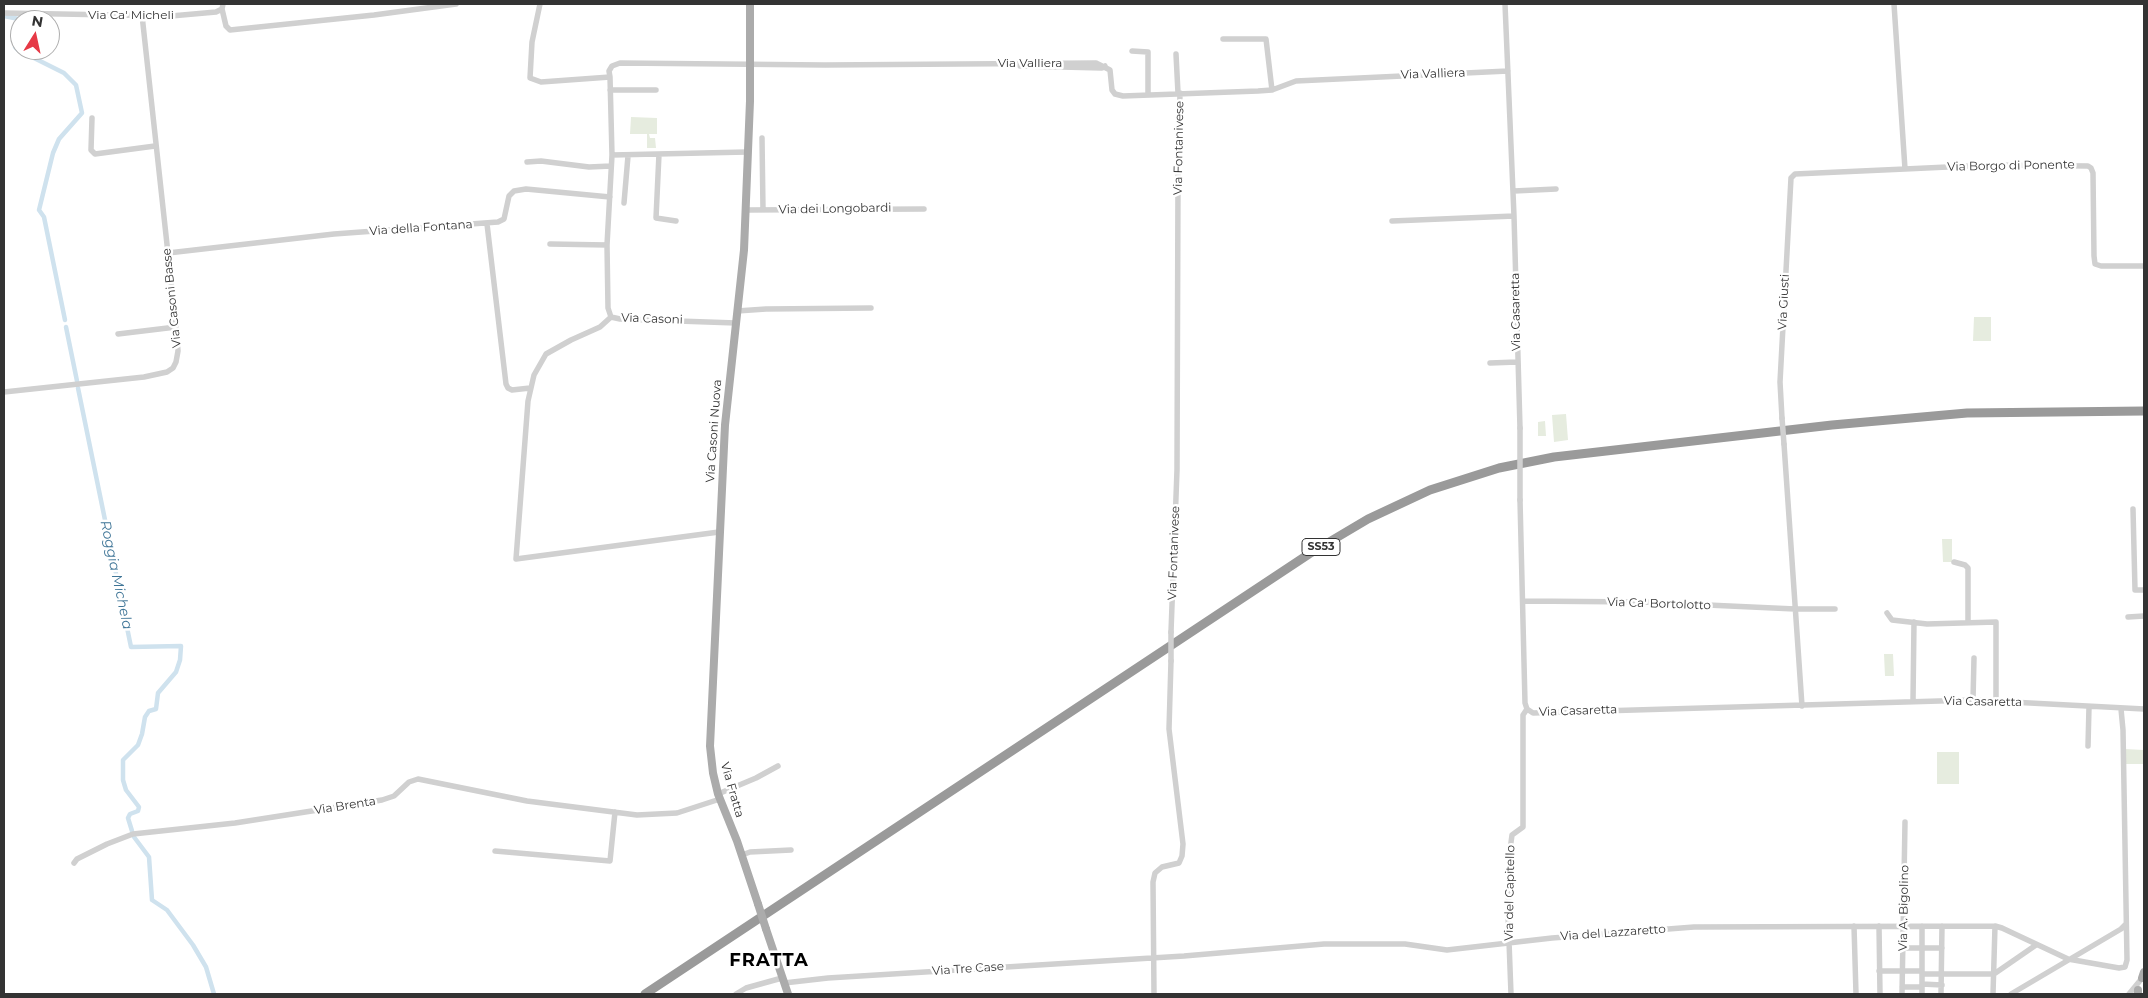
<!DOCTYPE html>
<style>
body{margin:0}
#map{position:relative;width:2148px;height:998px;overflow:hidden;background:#fff;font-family:Montserrat,sans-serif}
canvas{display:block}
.frame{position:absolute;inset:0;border:5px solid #333;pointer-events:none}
.north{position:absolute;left:10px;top:10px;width:50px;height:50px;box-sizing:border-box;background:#fff;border:1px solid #adadad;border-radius:50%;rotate:10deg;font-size:14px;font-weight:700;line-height:20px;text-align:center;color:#333}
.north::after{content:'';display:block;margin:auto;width:18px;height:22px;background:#e63946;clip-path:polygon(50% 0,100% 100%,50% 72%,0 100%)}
</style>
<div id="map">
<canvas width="2148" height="998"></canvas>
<div class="frame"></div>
<div class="north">N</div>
</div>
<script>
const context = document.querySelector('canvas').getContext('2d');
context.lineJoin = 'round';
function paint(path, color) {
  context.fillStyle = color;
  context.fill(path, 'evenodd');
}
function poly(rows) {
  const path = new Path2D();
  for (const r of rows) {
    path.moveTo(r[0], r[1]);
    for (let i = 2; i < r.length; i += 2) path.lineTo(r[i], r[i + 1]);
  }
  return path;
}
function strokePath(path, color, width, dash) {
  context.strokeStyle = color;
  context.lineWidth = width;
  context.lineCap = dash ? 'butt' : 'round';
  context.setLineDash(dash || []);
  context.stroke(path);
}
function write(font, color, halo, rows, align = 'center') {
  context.font = font + ' Montserrat,sans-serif';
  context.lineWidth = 5;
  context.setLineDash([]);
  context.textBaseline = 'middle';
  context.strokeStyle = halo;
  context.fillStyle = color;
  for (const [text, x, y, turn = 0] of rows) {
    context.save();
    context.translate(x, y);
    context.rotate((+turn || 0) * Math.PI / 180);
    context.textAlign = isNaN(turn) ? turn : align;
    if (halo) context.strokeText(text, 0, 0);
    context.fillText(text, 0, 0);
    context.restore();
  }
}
const green = poly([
 [631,117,657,118,657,134,649,134,650,138,655,138,656,148,647,148,647,134,630,134],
 [1974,317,1991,317,1991,341,1973,341],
 [1566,414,1568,440,1554,442,1552,415],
 [1545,421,1546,436,1538,436,1538,422],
 [1942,539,1952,539,1952,562,1943,562],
 [1884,654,1893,654,1894,676,1885,676],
 [2125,749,2144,750,2144,764,2125,764],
 [1937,752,1959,752,1959,784,1937,784]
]);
const canal = poly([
 [4,16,24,20],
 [20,35,15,47,18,50,64,73,76,85,82,113,59,139,53,153,39,210,44,217,65,320],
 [66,327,77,381],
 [78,388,131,647,181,646,180,660,176,672,158,693,156,709,149,711,145,717,142,734,138,745,123,760,123,780,126,790,139,807,138,811,130,814,128,818,132,831],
 [134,837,149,857,152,900,167,910,193,945,206,967,214,994]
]);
const minor = poly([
 [540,4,532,42,530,78,541,82,610,77,612,155,607,245,608,308,611,317,620,319,736,323],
 [1505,4,1514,216,1520,428],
 [222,9,226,26,230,30,374,15,456,4],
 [4,13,171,16,216,12,222,9,223,4],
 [1223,39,1266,39,1272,90],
 [1132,51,1148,52,1148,95],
 [1176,54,1178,93],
 [1020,66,1102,68,1105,66],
 [610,77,609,71,612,66,620,63,825,65,1096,63,1110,70,1112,90,1115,94,1123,96,1258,91,1272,90,1296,81,1508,71],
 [610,90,656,90],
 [92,118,91,150,95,154,155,146],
 [762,138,763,210],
 [659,154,656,218,676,221],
 [612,155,747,152],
 [527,162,541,161,589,167,611,166],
 [1905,169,1990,165,2088,166,2091,168,2093,173,2094,256,2095,264,2101,266,2144,266],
 [1514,191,1556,189],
 [624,203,628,156],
 [746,210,924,209],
 [1392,221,1514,216],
 [487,224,506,384,508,388,512,390,530,388],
 [550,244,607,245],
 [168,253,334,234,498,222,504,219,509,196,514,191,526,189,610,197],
 [737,311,766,309,871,308],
 [611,317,600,327,571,340,546,354,534,375,528,401,516,559,719,532],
 [118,334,176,327],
 [1490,363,1517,362],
 [4,392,144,377,167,372,173,368,176,362,178,351,176,327,142,15],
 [1782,418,1780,382,1791,178,1795,174,1905,169,1894,4],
 [1784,444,1802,706],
 [1520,500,1525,703,1527,709,1533,713,1973,700,2144,709],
 [2133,509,2135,590,2144,590],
 [1954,562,1965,565,1968,568,1968,623],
 [1523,601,1642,602,1795,609,1835,609],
 [1887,613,1892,620,1927,624,1996,622,1996,701],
 [2128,617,2144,616],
 [1171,632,1177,470,1178,179,1180,93],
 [1973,700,1974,658],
 [1913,701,1914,622],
 [2088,746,2089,707],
 [718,794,756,778,778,766],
 [495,851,610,861,615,812],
 [742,855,750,852,791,850],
 [74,863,77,859,107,844,133,834,235,823,382,800,394,796,409,782,418,779,527,801,637,815,677,813,720,799],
 [1854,926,1856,994],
 [1879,926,1880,994],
 [1903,948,1942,948],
 [1879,971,1922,971],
 [1922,974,1994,974,2036,945],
 [784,983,828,978,1184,956,1324,944,1405,944,1447,950,1552,938,1694,927,1995,926,2002,928,2068,959,2119,968,2125,967,2127,960,2123,730,2121,709],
 [1922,984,1942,985],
 [1902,987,1922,987],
 [736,994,746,988,782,978],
 [1154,994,1153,882,1155,873,1162,867,1179,863,1182,856,1183,844,1169,729,1171,661],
 [1511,994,1508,915,1510,850,1512,835,1523,827,1523,715,1527,709],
 [1902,994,1905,822],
 [1922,994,1922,926],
 [1941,994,1942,926],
 [1993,994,1995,926],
 [2011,994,2121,929,2126,924],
 [2129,994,2143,977]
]);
const major = poly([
 [750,4,750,101,744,250,725,425,710,746,713,773,718,794,737,841,758,904],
 [766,929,788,994],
 [2142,978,2144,972],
 [2138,994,2138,990]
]);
const highway = poly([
 [645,994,1309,554,1368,519,1430,490,1499,468,1554,457,1832,425,1967,413,2144,411]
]);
const minorBridge = poly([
 [1782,418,1784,444],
 [1520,428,1520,500],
 [1171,661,1171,632]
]);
const majorBridge = poly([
 [758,904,766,929]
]);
const shields = [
 [1321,547,38]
];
const shieldNames = [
 ["SS53",1321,547]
];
const streetNames = [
 ["Via Ca' Micheli",131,15],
 ["Via Valliera",1030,63],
 ["Via Valliera",1433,74,-2],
 ["Via Fontanivese",1179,148,-89],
 ["Via Borgo di Ponente",2011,166,-1],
 ["Via dei Longobardi",835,209,-1],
 ["Via della Fontana",421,228,-4],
 ["Via Casoni Basse",172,298,-96],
 ["Via Giusti",1784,302,-87],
 ["Via Casaretta",1516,312,-91],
 ["Via Casoni",652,319,2],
 ["Via Casoni Nuova",714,431,-86],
 ["Via Fontanivese",1174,553,-88],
 ["Via Ca' Bortolotto",1659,604,2],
 ["Via Casaretta",1983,702,1],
 ["Via Casaretta",1578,711,-2],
 ["Via Fratta",732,790,74],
 ["Via Brenta",345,806,-9],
 ["Via del Capitello",1510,893,-89],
 ["Via A. Bigolino",1904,908,-89],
 ["Via del Lazzaretto",1613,933,-4],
 ["Via Tre Case",968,969,-4]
];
const waterNames = [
 ["Roggia Michela",116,575,78]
];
const districtNames = [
 ["FRATTA",769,961]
];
paint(green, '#e6ecdf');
strokePath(canal, '#cfe2ee', 4.5);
strokePath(minor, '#d0d0d0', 5.5);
strokePath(major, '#ababab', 8);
strokePath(highway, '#9a9a9a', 9);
strokePath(minorBridge, '#d0d0d0', 5.5);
strokePath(majorBridge, '#ababab', 8);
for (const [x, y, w] of shields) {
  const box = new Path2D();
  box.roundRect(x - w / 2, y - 8.5, w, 17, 4);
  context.fillStyle = '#fff';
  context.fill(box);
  strokePath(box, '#333', 1);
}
write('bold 11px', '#333', null, shieldNames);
write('12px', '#333', '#fff', streetNames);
write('italic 14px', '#3f7597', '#fff', waterNames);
context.letterSpacing = '1px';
write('bold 18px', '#000', '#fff', districtNames);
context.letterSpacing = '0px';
</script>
